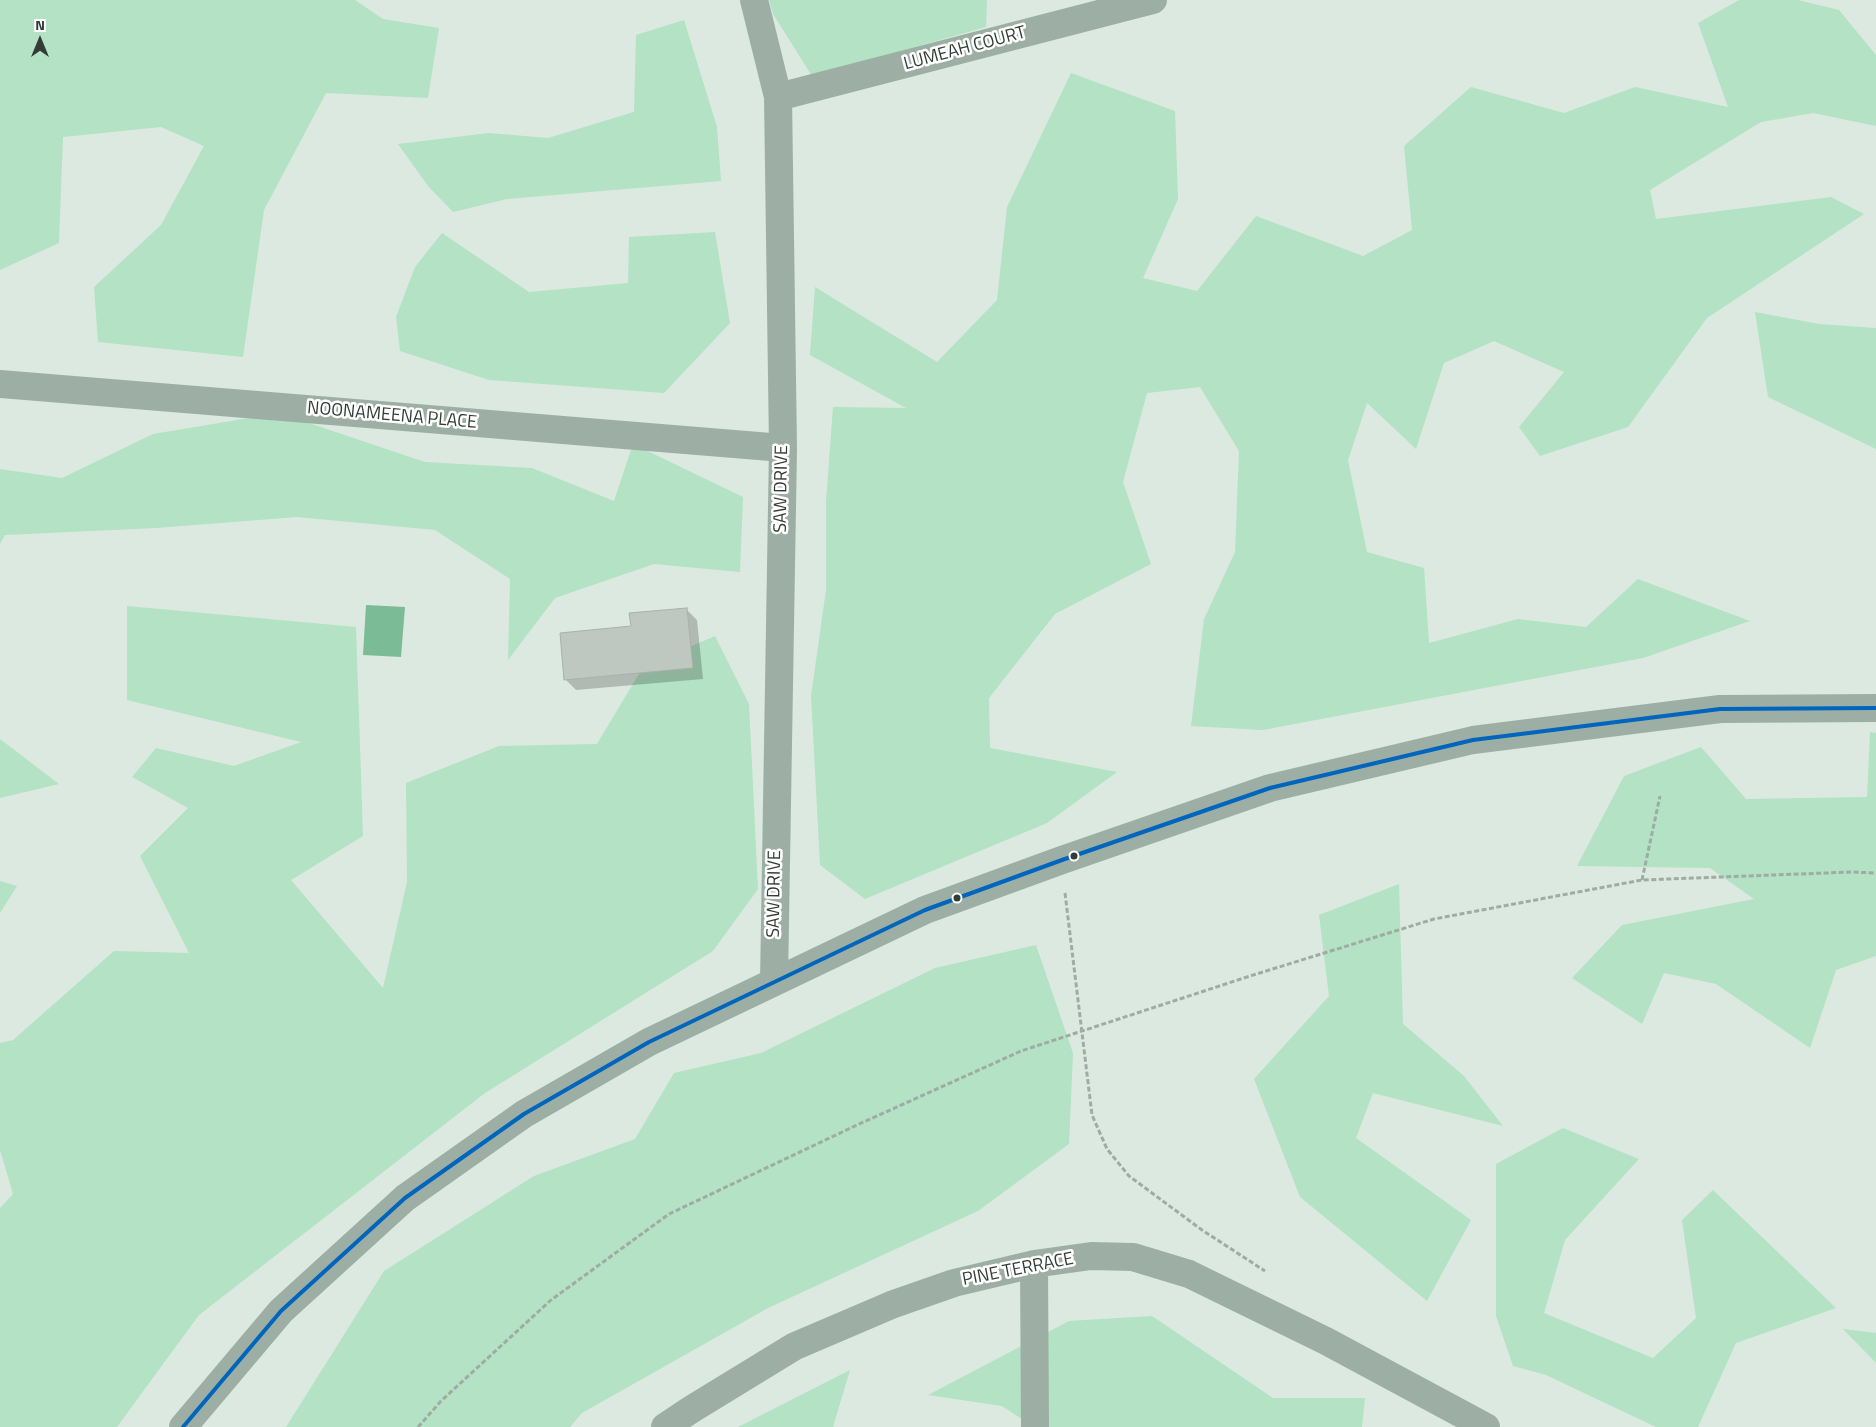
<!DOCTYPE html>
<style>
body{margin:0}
#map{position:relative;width:1876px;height:1427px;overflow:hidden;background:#dce9e0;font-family:"Titillium Web",sans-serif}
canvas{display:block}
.north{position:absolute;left:15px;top:15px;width:50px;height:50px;-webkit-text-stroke:4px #fff;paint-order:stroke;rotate:0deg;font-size:14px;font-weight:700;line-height:20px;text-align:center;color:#333c36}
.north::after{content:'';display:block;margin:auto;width:18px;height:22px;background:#333c36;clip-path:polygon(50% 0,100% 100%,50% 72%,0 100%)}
</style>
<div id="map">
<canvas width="1876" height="1427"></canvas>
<div class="north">N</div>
</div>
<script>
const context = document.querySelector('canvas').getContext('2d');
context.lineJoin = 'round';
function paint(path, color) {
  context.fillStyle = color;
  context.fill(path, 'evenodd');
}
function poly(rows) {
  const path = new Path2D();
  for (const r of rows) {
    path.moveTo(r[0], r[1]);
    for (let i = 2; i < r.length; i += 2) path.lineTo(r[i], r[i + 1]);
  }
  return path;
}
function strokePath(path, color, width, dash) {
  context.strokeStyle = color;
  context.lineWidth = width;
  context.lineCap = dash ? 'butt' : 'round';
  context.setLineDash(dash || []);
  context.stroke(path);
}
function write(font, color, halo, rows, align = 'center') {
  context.font = font + ' "Titillium Web",sans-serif';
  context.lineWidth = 5;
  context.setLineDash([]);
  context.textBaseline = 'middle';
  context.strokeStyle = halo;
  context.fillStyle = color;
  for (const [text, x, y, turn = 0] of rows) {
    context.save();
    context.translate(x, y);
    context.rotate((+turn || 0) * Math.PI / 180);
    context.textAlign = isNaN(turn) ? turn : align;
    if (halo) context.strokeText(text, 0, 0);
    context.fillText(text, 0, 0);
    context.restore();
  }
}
const green = poly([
 [0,0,355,0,383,19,439,28,428,98,326,93,264,210,243,357,98,342,94,287,161,225,204,146,161,127,63,137,59,243,0,270],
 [769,0,987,0,986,27,812,76,773,14],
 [1739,0,1798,0,1839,10,1876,55,1876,126,1813,113,1761,122,1650,190,1656,219,1831,197,1864,214,1707,318,1628,427,1540,456,1519,427,1564,372,1494,341,1444,363,1416,449,1367,403,1348,460,1367,552,1424,568,1429,643,1518,619,1586,627,1638,579,1750,621,1643,658,1263,730,1191,726,1204,619,1235,552,1239,451,1200,387,1147,393,1123,482,1151,564,1055,614,989,698,990,748,1117,772,1047,823,865,899,820,865,811,696,826,590,826,502,833,407,906,408,810,355,815,287,937,362,997,300,1007,207,1071,73,1175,111,1178,199,1143,278,1197,291,1256,216,1363,256,1412,230,1404,146,1471,87,1564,113,1635,87,1728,107,1698,23],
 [684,20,717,127,721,181,507,199,453,212,428,186,398,144,489,133,548,138,634,112,636,35],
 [715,232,730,323,664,393,489,380,400,351,396,317,415,267,442,233,529,292,628,283,629,237],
 [1755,312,1819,324,1876,328,1876,449,1768,397],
 [279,413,425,462,532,468,614,501,633,444,743,497,740,572,654,564,555,598,508,660,510,579,435,530,297,517,156,528,5,535,0,544,0,469,62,478,153,434],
 [127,606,356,627,363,836,291,880,383,988,407,882,406,783,499,746,597,744,643,667,715,636,749,704,758,889,713,951,485,1093,199,1315,117,1427,0,1427,0,1208,13,1194,0,1150,0,1043,13,1040,114,951,189,953,140,856,188,808,132,777,156,748,234,766,301,742,127,700],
 [1870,732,1876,733,1876,956,1836,970,1810,1048,1716,984,1664,973,1642,1024,1572,978,1622,925,1754,899,1710,868,1577,866,1624,776,1701,747,1746,799,1867,797],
 [0,739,59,784,0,798],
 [0,881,17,886,0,913],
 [1399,884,1403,1024,1464,1076,1503,1126,1373,1093,1356,1138,1471,1220,1427,1301,1300,1197,1254,1079,1329,996,1319,915],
 [1036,945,1073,1053,1069,1144,978,1211,768,1308,582,1413,570,1427,286,1427,384,1271,534,1176,635,1139,674,1073,761,1053,935,968],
 [1563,1128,1639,1159,1565,1240,1544,1313,1653,1358,1696,1318,1682,1220,1713,1190,1836,1308,1736,1343,1698,1427,1656,1427,1546,1375,1513,1366,1496,1316,1496,1164],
 [1152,1316,1273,1398,1365,1398,1362,1427,1034,1427,1002,1406,928,1395,1069,1321],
 [1843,1329,1876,1333,1876,1363],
 [850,1370,833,1427,738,1427]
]);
const water = poly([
 [366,605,405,607,401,657,363,655]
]);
const shadow = poly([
 [687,610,697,620,703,679,576,690,566,680,632,627]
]);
const building = poly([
 [687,608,693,668,564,680,560,633,631,626,629,613,687,608]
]);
const path = poly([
 [1642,880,1660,796],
 [1065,893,1092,1115,1107,1149,1129,1176,1202,1230,1265,1271],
 [418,1427,441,1401,551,1300,669,1214,857,1125,1021,1051,1250,976,1434,919,1642,880,1852,872,1876,873]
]);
const minor = poly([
 [754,0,778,97,783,448,774,981],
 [778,97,1153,0],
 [0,384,783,448],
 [1034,1264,1035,1427],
 [665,1427,692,1409,795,1346,891,1305,954,1283,1034,1264,1091,1256,1133,1257,1189,1274,1326,1341,1486,1427]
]);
const tertiary = poly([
 [183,1427,281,1311,405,1198,524,1114,649,1042,925,910,1062,860,1270,788,1473,740,1720,709,1876,708]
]);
const bus1 = poly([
 [183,1427,281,1311,405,1198,524,1114,649,1042,925,910,1062,860,1270,788,1473,740,1720,709,1876,708]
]);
const markers = [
 [1074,856,4.5,"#333c36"],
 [957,898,4.5,"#333c36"]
];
const streetNames = [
 ["LUMEAH COURT",965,49,-15],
 ["NOONAMEENA PLACE",392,416,5],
 ["SAW DRIVE",782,489,-89],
 ["SAW DRIVE",775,894,-89],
 ["PINE TERRACE",1018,1270,-11]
];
paint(green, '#b3e2c4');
paint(water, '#7bbc96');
paint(shadow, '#0003');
paint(building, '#bec8c1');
strokePath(building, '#a7b1aa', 1);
strokePath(path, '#9eaca3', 3, [5, 2.5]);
strokePath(minor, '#9dafa4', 28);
strokePath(tertiary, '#9dafa4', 28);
strokePath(bus1, '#0065bd', 4);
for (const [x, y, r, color] of markers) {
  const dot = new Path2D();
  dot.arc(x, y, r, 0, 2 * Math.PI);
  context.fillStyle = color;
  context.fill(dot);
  strokePath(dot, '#fff', 2);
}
write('18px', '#333c36', '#fff', streetNames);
</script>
